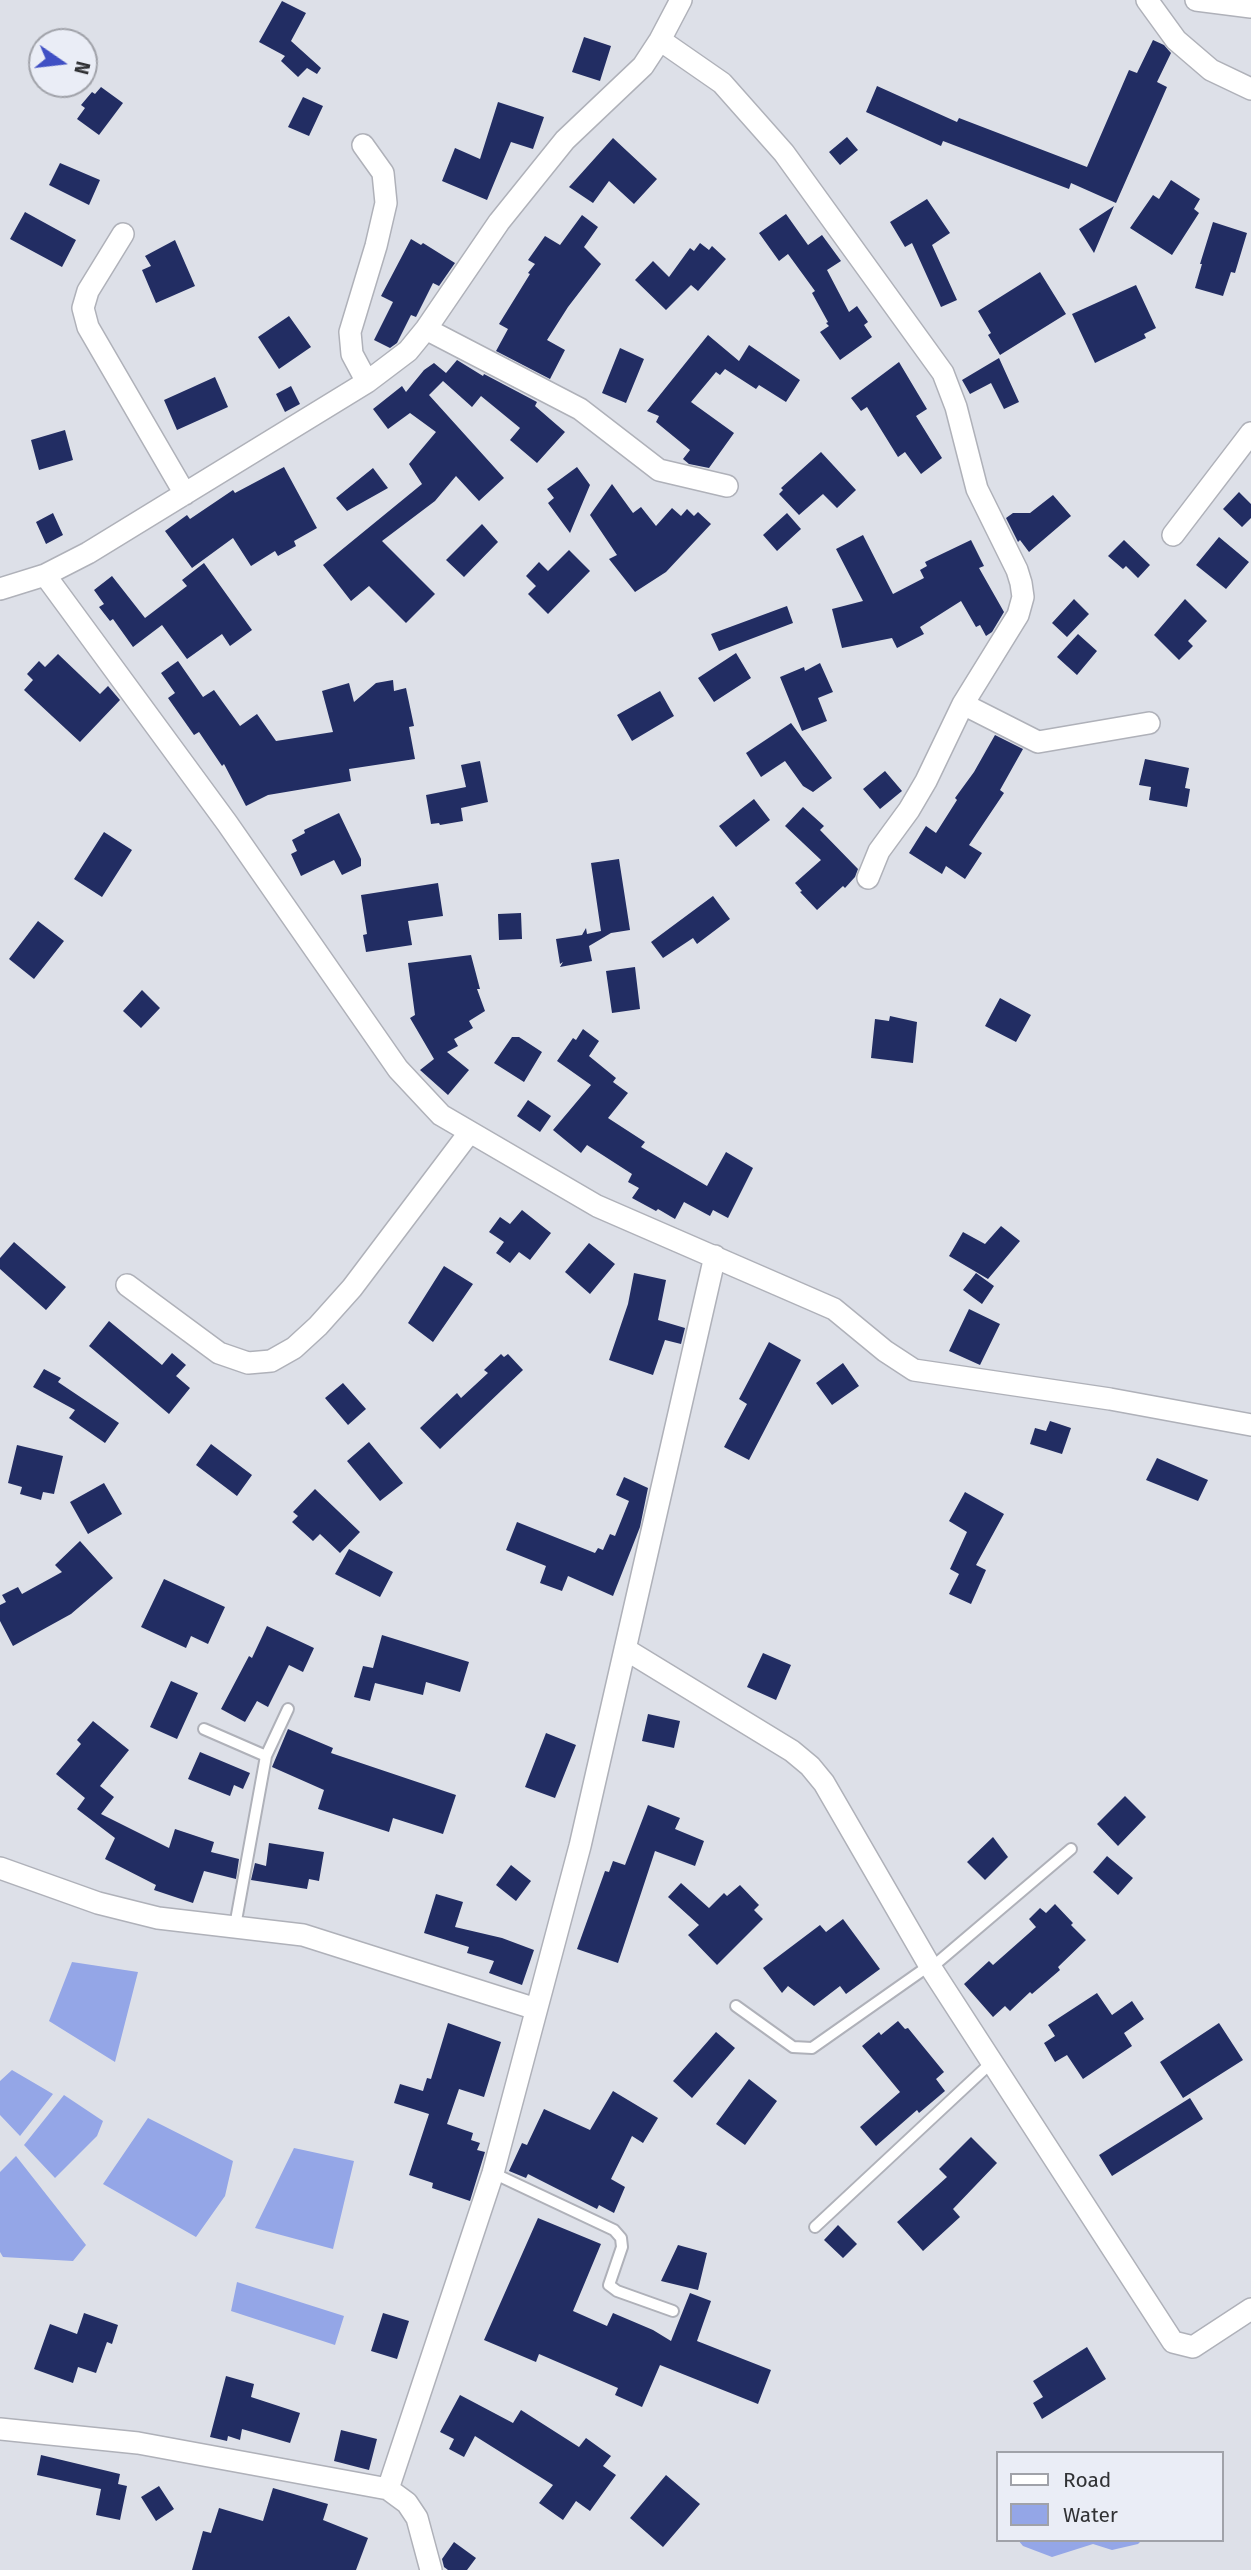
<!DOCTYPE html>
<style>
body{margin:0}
#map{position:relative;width:1251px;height:2570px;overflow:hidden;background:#dde0e8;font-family:"Fira Sans",sans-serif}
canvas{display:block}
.legend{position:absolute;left:996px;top:2451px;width:228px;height:91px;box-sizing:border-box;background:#eaedf6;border:2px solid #a0a2a9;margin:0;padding:9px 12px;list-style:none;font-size:21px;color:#313235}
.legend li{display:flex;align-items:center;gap:14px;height:35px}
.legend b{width:35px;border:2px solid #a0a2a9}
.north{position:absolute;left:28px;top:28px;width:70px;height:70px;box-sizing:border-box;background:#eaedf6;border:2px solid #a0a2a9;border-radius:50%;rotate:104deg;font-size:19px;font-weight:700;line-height:28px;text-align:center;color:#313235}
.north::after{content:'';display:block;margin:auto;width:24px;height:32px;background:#4050c4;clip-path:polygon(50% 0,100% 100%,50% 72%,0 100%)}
</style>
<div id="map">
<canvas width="1251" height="2570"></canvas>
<ul class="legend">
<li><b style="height:9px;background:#fff"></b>Road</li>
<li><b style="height:19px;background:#94a6e7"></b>Water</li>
</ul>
<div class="north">N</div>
</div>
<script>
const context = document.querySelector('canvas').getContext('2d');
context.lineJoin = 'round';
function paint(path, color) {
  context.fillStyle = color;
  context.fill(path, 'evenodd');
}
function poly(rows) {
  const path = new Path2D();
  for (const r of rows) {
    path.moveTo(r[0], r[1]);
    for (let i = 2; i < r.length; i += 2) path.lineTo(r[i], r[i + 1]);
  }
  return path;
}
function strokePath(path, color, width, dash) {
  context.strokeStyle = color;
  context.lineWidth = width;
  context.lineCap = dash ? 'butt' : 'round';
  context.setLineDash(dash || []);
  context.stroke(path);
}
const water = poly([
 [72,1962,138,1972,115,2062,49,2021],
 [12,2070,53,2094,20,2136,0,2115,0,2081],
 [64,2095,103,2121,97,2136,55,2178,24,2145],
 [148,2118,233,2161,225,2196,196,2237,103,2184],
 [294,2148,354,2161,333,2249,255,2228],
 [16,2156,86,2245,73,2261,3,2257,0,2252,0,2172],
 [237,2282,344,2316,335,2345,231,2311],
 [1018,2540,1142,2540,1138,2544,1112,2550,1093,2544,1052,2557,1023,2546]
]);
const building = poly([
 [282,1,306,13,291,41,321,68,317,74,307,68,298,77,281,61,285,56,259,42],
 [584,37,611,46,600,81,572,72],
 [1153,40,1164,45,1171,53,1157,82,1167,87,1116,203,1071,183,1069,189,943,141,941,146,866,112,877,86,957,122,959,118,1087,167,1129,70,1137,73],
 [101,87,123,103,99,135,77,119,85,108,81,105,92,92,95,94],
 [303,97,323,106,309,136,288,127],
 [498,102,544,117,533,149,511,142,487,200,442,181,455,148,480,159],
 [847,137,858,150,840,165,829,152],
 [613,138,657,179,634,204,609,181,593,203,569,187],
 [60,163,100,180,89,205,49,185],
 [1171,180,1200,199,1194,209,1199,213,1172,255,1130,228,1153,195,1159,199],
 [927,199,950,233,932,245,957,300,941,307,912,243,905,247,890,222],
 [1114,206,1094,253,1079,229],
 [25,212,76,240,62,267,10,239],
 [786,214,808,245,822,235,841,261,827,270,849,312,857,306,868,322,864,325,872,337,840,360,820,332,829,326,826,323,828,322,812,293,815,291,788,254,779,261,759,233],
 [582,215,598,227,584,247,601,264,568,307,547,340,565,350,550,379,496,351,508,329,499,324,530,274,528,273,535,264,528,260,545,236,560,245],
 [1213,222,1247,233,1235,273,1231,272,1223,296,1195,288,1202,264,1200,264],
 [411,239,421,245,423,243,455,263,439,286,433,283,416,317,411,315,397,343,390,348,374,340,393,302,381,296],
 [175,240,195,286,156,303,142,270,151,266,145,256],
 [700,243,709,250,712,246,726,259,698,291,691,285,666,310,635,280,653,261,669,277,690,248,694,251],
 [1040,272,1066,314,1000,355,988,335,991,333,978,311],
 [1136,285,1156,328,1144,334,1146,338,1095,363,1072,314],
 [289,316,311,347,279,369,258,337],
 [708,335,739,361,749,345,800,380,786,402,759,385,756,389,725,369,720,375,716,372,691,402,734,433,709,468,689,464,683,459,690,450,656,422,659,416,647,411],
 [620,348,644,359,626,403,602,393],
 [999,358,1019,402,1004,409,991,383,970,394,962,380],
 [457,360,483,376,484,374,537,402,535,406,565,432,537,463,510,440,520,428,481,396,472,407,443,381,429,395,504,478,479,501,456,476,435,501,382,541,435,594,406,623,369,586,351,601,323,565,422,484,409,464,436,432,410,413,388,429,373,409,402,386,406,392,424,370,434,363,446,373],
 [899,362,927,409,916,416,942,458,921,474,905,452,898,457,867,407,861,411,851,398],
 [215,377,228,407,177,430,164,400],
 [291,386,300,404,285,412,276,394],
 [65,430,73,460,39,470,31,440],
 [821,452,856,490,837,508,823,494,799,515,779,494,783,490,781,488],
 [284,467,317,528,294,541,296,546,278,556,275,551,251,566,233,538,192,568,165,531,187,515,190,519,233,490,235,493],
 [577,467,590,485,570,533,548,503,554,498,547,489],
 [373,468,388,488,347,511,336,498],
 [612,484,633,513,641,507,656,526,672,508,681,516,687,509,694,516,698,512,711,524,666,572,635,592,609,559,617,555,590,515],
 [1239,492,1251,504,1251,518,1242,527,1223,509],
 [1053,495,1071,516,1029,552,1020,540,1018,542,1006,518,1013,513,1030,513],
 [53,513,63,535,46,544,36,522],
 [787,513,801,529,777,551,763,535],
 [482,524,498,542,464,577,446,560],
 [863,535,893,594,924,578,920,570,927,566,925,562,971,540,984,566,979,568,1004,612,992,632,986,636,980,625,976,627,961,601,920,627,924,634,897,648,892,638,842,648,832,609,863,601,836,549],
 [1219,537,1249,562,1226,589,1196,565],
 [1124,540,1150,565,1138,578,1126,566,1123,569,1108,556],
 [569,550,590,571,548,614,528,594,536,586,526,576,539,562,548,571],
 [204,563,252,630,230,646,222,634,187,659,162,625,133,647,113,619,110,621,99,607,104,604,94,590,112,576,145,618,187,586,182,580],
 [1074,599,1089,614,1067,637,1052,623],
 [1185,599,1207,621,1188,641,1193,646,1179,660,1154,635],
 [787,606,793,623,719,651,711,634],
 [1078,634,1097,651,1077,675,1057,657],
 [736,653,751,678,714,702,698,678],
 [58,654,100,694,108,686,120,700,80,742,24,690,33,680,27,674,39,661,45,667],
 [178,661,203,697,214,690,240,726,257,714,276,741,333,732,322,691,349,683,354,702,376,683,393,680,394,691,406,688,414,726,409,727,415,759,349,769,351,781,268,795,246,806,224,764,222,766,199,732,194,735,168,698,175,693,161,673],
 [820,663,833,692,818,698,827,721,802,731,780,677,804,667,805,671],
 [660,691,674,716,632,741,617,715],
 [791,723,832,778,813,792,803,786,785,761,761,777,746,753],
 [995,735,1023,749,1000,790,1004,793,969,845,982,853,965,879,946,866,942,874,909,853,926,826,936,833,957,800,955,798,974,772],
 [1145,759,1189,768,1185,788,1190,789,1187,807,1149,800,1151,787,1139,785],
 [480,761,488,802,461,808,463,821,440,825,439,823,431,824,426,795,466,787,461,765],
 [885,771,902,791,880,809,863,789],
 [754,799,770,820,736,847,719,826],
 [803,807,824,826,820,830,858,869,855,877,845,888,843,886,817,910,800,892,802,891,795,883,821,860,785,826],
 [339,813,361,859,361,866,342,875,334,860,301,876,291,854,297,851,292,840,305,833,304,830],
 [104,832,132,850,102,897,74,879],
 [619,859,630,930,611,933,589,946,592,961,560,967,563,962,560,964,556,939,582,935,586,928,587,934,601,931,591,863],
 [438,883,443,916,408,921,412,945,366,952,363,935,367,934,361,895],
 [713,896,730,919,697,944,693,938,663,958,651,942],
 [521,913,522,939,499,940,498,914],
 [38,921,64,941,34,979,9,959],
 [471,955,480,989,477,989,485,1011,469,1021,473,1028,454,1039,458,1046,447,1052,469,1070,448,1095,420,1070,434,1059,410,1018,415,1015,408,963],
 [635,967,640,1009,612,1013,606,971],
 [142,990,160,1008,141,1028,123,1011],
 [1000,998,1031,1015,1016,1042,985,1026],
 [890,1016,917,1022,913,1063,871,1058,875,1019,889,1021],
 [583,1029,599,1041,589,1056,616,1078,613,1082,628,1093,608,1118,645,1142,641,1147,707,1186,726,1152,753,1168,728,1218,713,1210,710,1216,684,1202,675,1219,658,1209,656,1211,632,1198,639,1188,628,1182,632,1174,587,1145,581,1153,553,1130,591,1085,557,1061,573,1038,576,1040],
 [512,1037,519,1037,542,1052,524,1082,494,1063],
 [528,1100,551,1116,540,1132,517,1116],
 [522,1210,551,1233,530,1260,519,1252,510,1263,496,1253,504,1242,489,1232,500,1217,510,1224],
 [1001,1226,1020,1241,988,1279,949,1256,963,1232,985,1244],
 [14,1242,66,1287,46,1310,0,1269,0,1258],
 [589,1243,615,1264,590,1294,565,1272],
 [444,1266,473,1284,433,1342,408,1323],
 [634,1273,666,1280,658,1320,685,1328,681,1344,665,1340,653,1375,609,1360,628,1304],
 [976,1273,994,1286,982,1304,963,1290],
 [969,1309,1000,1324,980,1365,949,1351],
 [109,1321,162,1365,172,1353,186,1365,176,1376,190,1388,169,1414,89,1346],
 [769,1342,801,1360,749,1460,724,1447,747,1404,739,1399],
 [501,1354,504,1357,508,1354,523,1370,440,1449,420,1428,457,1393,461,1398,488,1373,484,1370],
 [843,1363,859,1386,832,1405,816,1383],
 [44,1369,61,1378,58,1382,119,1423,105,1443,69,1418,75,1410,33,1387],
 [343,1383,366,1409,348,1425,325,1398],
 [1050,1421,1071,1428,1062,1454,1030,1444,1035,1428,1046,1431],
 [369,1442,403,1483,380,1501,347,1461],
 [211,1444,252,1475,237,1496,196,1465],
 [17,1445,63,1456,54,1494,43,1492,41,1500,20,1494,22,1487,8,1483],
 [1157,1458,1208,1480,1198,1501,1146,1480],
 [624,1477,648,1488,640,1527,613,1596,568,1576,562,1591,540,1583,546,1566,506,1550,517,1522,595,1553,598,1548,603,1550,610,1534,615,1536,629,1501,616,1495],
 [104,1483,122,1514,88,1534,70,1502],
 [315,1489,360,1532,340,1553,320,1534,313,1541,292,1522,298,1516,293,1512],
 [965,1492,1004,1514,976,1565,986,1570,971,1604,949,1594,959,1574,950,1569,967,1532,949,1521],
 [80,1541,113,1578,71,1614,13,1646,0,1621,0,1605,6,1602,2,1595,18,1587,22,1594,62,1572,55,1565],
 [349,1549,393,1572,380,1597,335,1574],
 [164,1579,225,1607,208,1644,191,1636,186,1648,141,1627],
 [267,1626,314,1648,303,1672,289,1665,268,1707,257,1701,245,1722,221,1709,249,1656,252,1658],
 [382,1635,469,1662,460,1692,426,1682,423,1695,375,1683,370,1701,354,1697,363,1666,373,1668],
 [763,1653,791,1665,776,1700,747,1687],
 [171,1681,198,1693,177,1739,150,1727],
 [648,1714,680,1721,674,1748,642,1741],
 [93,1721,129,1750,100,1786,114,1797,101,1814,169,1848,175,1829,214,1842,211,1852,239,1859,236,1879,204,1871,193,1903,154,1890,156,1885,105,1859,115,1838,77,1809,85,1798,56,1774,81,1744,77,1740],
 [288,1729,333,1748,331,1753,456,1795,443,1834,393,1818,389,1832,318,1809,324,1790,272,1767],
 [546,1733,576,1745,555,1798,525,1787],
 [200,1752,250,1773,243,1789,234,1785,230,1796,188,1779],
 [1125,1796,1146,1817,1118,1846,1097,1824],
 [648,1805,680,1818,675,1829,704,1841,695,1866,655,1851,618,1963,577,1949,605,1871,609,1872,613,1861,625,1865],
 [993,1837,1008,1857,985,1880,967,1862],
 [269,1843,324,1852,319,1881,309,1879,307,1889,251,1880,255,1863,266,1866],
 [1107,1856,1133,1878,1118,1895,1093,1872],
 [511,1865,531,1881,516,1901,496,1885],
 [681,1883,709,1908,724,1893,727,1896,740,1885,759,1905,754,1910,763,1919,717,1965,688,1935,699,1925,668,1897],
 [436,1894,463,1902,455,1927,502,1938,534,1950,522,1985,489,1973,494,1961,467,1953,469,1947,424,1933],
 [1055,1904,1073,1923,1071,1925,1086,1940,1058,1967,1060,1970,1032,1994,1030,1992,1010,2011,1005,2006,993,2017,964,1984,989,1961,993,1965,1036,1927,1029,1919,1040,1908,1046,1913],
 [843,1919,880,1969,846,1994,840,1986,814,2006,788,1986,782,1993,763,1968,820,1925,826,1932],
 [1097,1993,1112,2015,1132,2001,1144,2019,1124,2033,1132,2046,1083,2079,1067,2055,1055,2062,1044,2043,1055,2036,1048,2025],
 [898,2021,905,2029,908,2028,944,2072,936,2079,945,2091,919,2113,917,2110,876,2146,860,2127,900,2092,862,2046,879,2032,881,2035],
 [448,2023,501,2042,484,2097,459,2089,447,2124,473,2133,471,2140,480,2143,477,2150,485,2152,470,2201,432,2188,433,2183,409,2175,429,2114,394,2103,400,2084,423,2091,427,2078,431,2079],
 [1219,2023,1243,2060,1183,2098,1160,2062],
 [716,2032,735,2048,692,2098,673,2081],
 [749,2079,777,2101,745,2145,716,2124],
 [613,2091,658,2118,643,2143,632,2136,611,2179,625,2187,614,2213,599,2205,597,2209,528,2174,526,2178,509,2171,522,2143,527,2145,544,2109,590,2130],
 [1190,2098,1203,2119,1112,2176,1099,2155],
 [971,2137,997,2163,953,2209,960,2217,923,2251,897,2222,947,2177,939,2169],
 [538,2218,601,2244,573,2311,607,2326,613,2313,653,2330,671,2341,690,2293,711,2301,697,2341,771,2370,758,2404,660,2365,642,2407,615,2395,618,2388,539,2354,536,2362,484,2340],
 [838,2225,857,2244,843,2258,824,2240],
 [678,2245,707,2253,698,2290,661,2281],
 [84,2313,118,2325,112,2344,107,2342,96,2373,78,2367,73,2383,34,2369,50,2324,77,2334],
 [383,2313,409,2321,397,2359,371,2351],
 [1087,2347,1106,2379,1042,2419,1033,2403,1043,2397,1033,2381],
 [226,2376,254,2384,251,2397,300,2413,290,2443,242,2429,240,2440,228,2436,227,2441,210,2437],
 [460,2395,513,2423,521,2410,579,2447,586,2438,611,2456,603,2466,616,2475,590,2511,576,2501,563,2520,539,2503,553,2485,475,2436,464,2457,449,2449,454,2439,440,2432],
 [341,2430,377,2439,369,2470,334,2461],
 [41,2455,120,2474,118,2484,127,2486,120,2520,96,2515,101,2489,37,2475],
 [666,2475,700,2504,663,2547,630,2518],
 [159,2486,174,2509,156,2521,141,2497],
 [273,2488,328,2504,323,2520,368,2538,356,2570,192,2570,203,2531,211,2533,219,2508,263,2521],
 [454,2542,476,2558,467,2570,448,2570,444,2567,442,2559]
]);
const service = poly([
 [204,1729,266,1756],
 [235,1926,266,1756,288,1709],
 [931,1968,1071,1849],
 [736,2006,793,2047,812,2048,930,1965],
 [493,2173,614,2230,621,2238,622,2247,609,2285,617,2291,673,2311],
 [815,2227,992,2062]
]);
const minor = poly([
 [1147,0,1176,40,1211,70,1251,89],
 [1196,0,1251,7],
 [660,40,722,83,784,153,943,373,956,407,977,489,1017,570,1021,583,1023,597,1018,615,963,704,926,781,909,810,879,851,868,878],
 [363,145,383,173,386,203,376,246,350,332,352,354,367,382],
 [123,234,88,291,83,308,88,327,185,494],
 [426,329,580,409,659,470,727,486],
 [1173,535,1251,433],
 [45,575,227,823,398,1069,441,1115,597,1206,834,1309,885,1351,914,1370,1110,1399,1251,1425],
 [0,589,45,575,88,553,367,382,408,351,426,329,499,222,565,140,643,66,660,40,681,0],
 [963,704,1038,742,1149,723],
 [127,1285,219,1353,248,1363,271,1361,294,1348,318,1326,352,1288,469,1133],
 [625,1649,792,1751,810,1766,824,1783,931,1968,1173,2342,1193,2347,1251,2309],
 [0,1868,98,1903,158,1918,303,1935,536,2009],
 [0,2429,138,2443,388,2489],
 [431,2570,417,2518,407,2503,388,2489,493,2173,580,1846,715,1256]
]);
paint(water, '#94a6e7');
paint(building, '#222d63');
strokePath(service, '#afb1b9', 14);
strokePath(minor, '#afb1b9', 24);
strokePath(service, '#fff', 10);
strokePath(minor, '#fff', 21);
</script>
